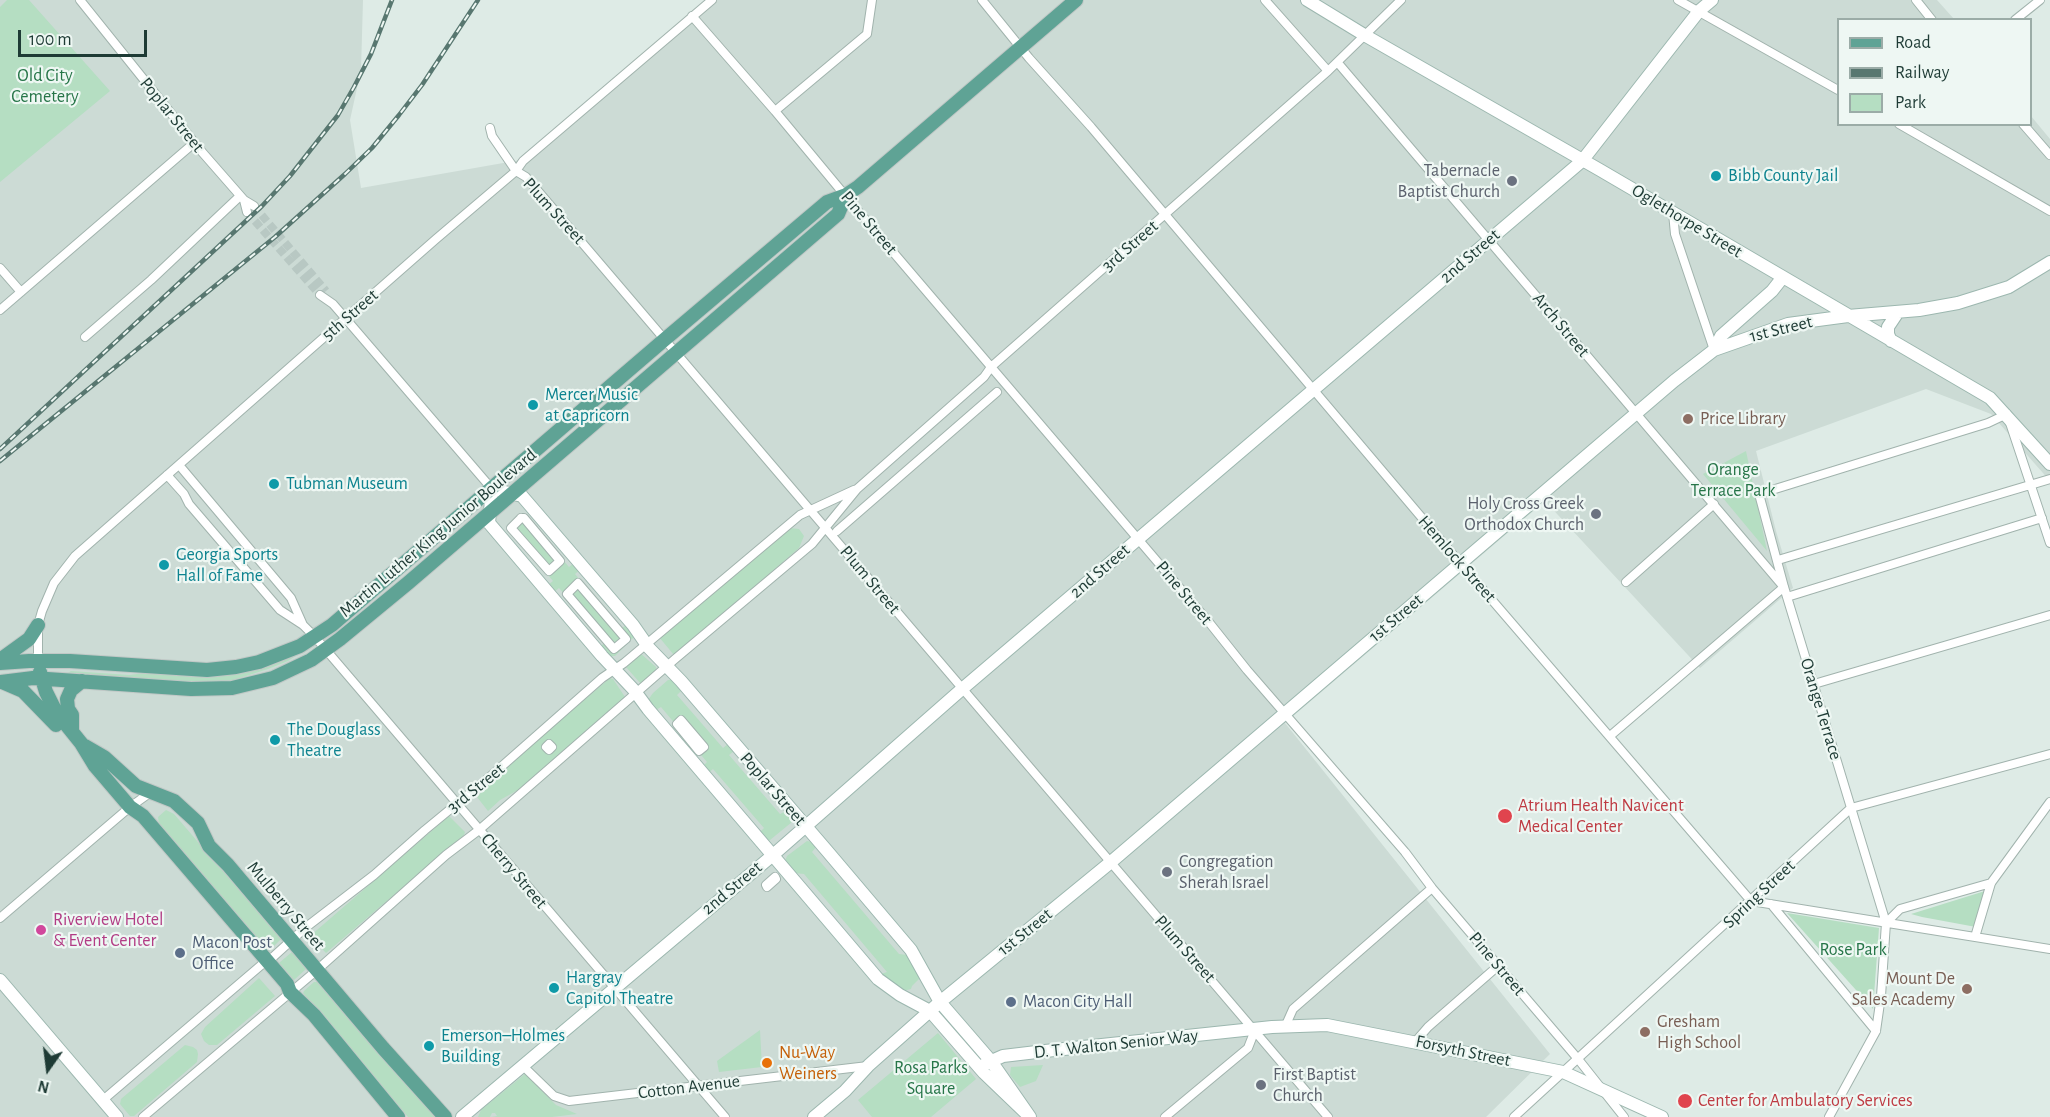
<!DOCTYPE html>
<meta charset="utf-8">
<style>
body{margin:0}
#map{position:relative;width:2050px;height:1117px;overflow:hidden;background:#deebe6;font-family:"Alegreya Sans",sans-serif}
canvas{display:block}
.legend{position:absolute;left:1837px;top:18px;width:195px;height:108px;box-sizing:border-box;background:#eef7f3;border:2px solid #9baca7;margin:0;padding:8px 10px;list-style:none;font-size:18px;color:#1e3b35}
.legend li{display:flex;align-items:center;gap:12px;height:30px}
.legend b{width:30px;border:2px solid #9baca7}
.north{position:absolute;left:18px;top:1039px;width:60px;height:60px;-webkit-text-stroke:4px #eef7f3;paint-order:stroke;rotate:194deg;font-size:16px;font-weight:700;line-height:24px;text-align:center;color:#1e3b35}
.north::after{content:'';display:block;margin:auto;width:21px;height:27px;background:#1e3b35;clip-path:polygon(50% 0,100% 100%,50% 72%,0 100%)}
.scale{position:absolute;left:18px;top:30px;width:129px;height:27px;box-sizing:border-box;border:3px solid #1e3b35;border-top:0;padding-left:8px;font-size:18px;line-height:21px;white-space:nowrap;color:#1e3b35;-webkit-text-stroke:4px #eef7f3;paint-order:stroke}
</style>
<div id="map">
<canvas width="2050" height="1117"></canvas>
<ul class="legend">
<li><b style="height:8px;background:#5fa395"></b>Road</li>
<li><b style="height:8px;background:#587770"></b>Railway</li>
<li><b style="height:16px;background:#b5dec2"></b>Park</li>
</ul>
<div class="north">N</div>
<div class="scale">100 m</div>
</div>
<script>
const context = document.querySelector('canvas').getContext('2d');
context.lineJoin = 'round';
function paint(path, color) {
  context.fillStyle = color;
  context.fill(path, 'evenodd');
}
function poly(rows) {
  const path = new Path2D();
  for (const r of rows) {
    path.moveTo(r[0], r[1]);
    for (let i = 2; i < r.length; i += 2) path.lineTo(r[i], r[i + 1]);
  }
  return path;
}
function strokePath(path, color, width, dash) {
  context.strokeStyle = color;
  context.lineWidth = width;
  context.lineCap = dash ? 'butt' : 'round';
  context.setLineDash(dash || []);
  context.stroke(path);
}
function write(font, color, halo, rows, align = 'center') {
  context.font = font + ' "Alegreya Sans",sans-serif';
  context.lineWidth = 4.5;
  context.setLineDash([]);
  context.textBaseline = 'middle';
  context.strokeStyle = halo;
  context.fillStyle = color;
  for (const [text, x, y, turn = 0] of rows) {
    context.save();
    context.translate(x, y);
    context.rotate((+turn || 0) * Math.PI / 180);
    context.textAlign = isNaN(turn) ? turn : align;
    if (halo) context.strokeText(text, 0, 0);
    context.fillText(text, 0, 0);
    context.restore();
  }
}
const built = poly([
 [0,0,363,0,361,70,350,120,361,188,526,159,709,0,1937,0,1954,19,1838,20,1838,124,2030,124,2031,116,2050,139,2050,481,1991,414,1926,389,1756,451,1776,531,1793,588,1700,668,1545,501,1285,723,1550,1054,1486,1117,0,1117]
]);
const green = poly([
 [7,0,29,0,110,91,0,182,0,7],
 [1746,451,1767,551,1703,474],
 [525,516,569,567,574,563,580,570,575,574,621,629,626,625,634,637,615,656,610,656,601,646,606,642,559,588,554,592,548,585,553,581,518,539,509,526],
 [790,528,799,529,804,536,799,548,747,593,739,603,674,655,659,637],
 [640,653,656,667,656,670,641,684,626,667],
 [296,654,297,655,288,661,268,669,224,683,212,684,66,674,71,671,129,675],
 [610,678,613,679,625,697,518,790,500,800,488,811,477,797,502,770],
 [668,680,672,680,682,690,677,695,723,748,728,744,734,751,729,755,780,814,786,811,792,818,792,822,770,840,768,841,760,832,764,828,713,769,708,773,703,766,707,762,661,707,656,710,648,700,653,693],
 [166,810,174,814,281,939,269,951,267,951,159,824,158,817],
 [449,816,465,832,464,835,326,953,310,936],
 [807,841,812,842,816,847,812,852,899,954,907,955,910,958,920,978,912,986,911,989,903,991,881,974,887,972,804,874,794,873,785,861,787,856],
 [1985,891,1976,927,1922,917,1911,914],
 [1787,913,1879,928,1873,1009],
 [292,952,306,969,294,980,279,963],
 [259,978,275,996,217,1045,209,1045,204,1041,201,1034,205,1027],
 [314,982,318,982,377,1052,435,1117,408,1117,303,993,304,991],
 [760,1030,762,1067,719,1072,717,1061],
 [938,1033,976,1079,931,1117,872,1117,858,1100],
 [185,1045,193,1047,197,1050,198,1054,197,1062,134,1116,130,1116,120,1104,121,1099],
 [1043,1065,1036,1081,1020,1087,1010,1075,1011,1067],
 [525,1074,556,1105,577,1114,552,1117,491,1117,497,1116,495,1113,492,1113,490,1117,478,1117,481,1110]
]);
const streetTunnel = poly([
 [254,206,326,291],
 [247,212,320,295]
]);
const street = poly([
 [80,0,202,152,244,200,254,206],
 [982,0,1029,58,1091,127,1461,564,1751,901,2050,949],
 [1265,0,1328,71],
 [1678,0,1838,90],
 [1916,0,1932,20],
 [692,16,775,111,858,211,1208,621,1247,670,1405,852,1432,888,1578,1059,1624,1117],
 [2015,20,2040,0],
 [1338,63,1782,585],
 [775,111,867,34,872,0],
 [1899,124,2050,211],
 [2023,124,2050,155],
 [490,128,492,136,516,171,526,177,1328,1117],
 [244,200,247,212],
 [1673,213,1675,234,1714,350],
 [0,268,21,292],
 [320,295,333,304,346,319,492,489],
 [0,310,194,143],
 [85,337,151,280,240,196],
 [179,465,291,598,303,625],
 [167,475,184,494,189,504,280,610,303,625,315,637,725,1117],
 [521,518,524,518,560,561,549,571,511,528,521,518],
 [837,531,997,392],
 [1778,560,2050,479],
 [1626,582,1714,504],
 [578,583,626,639,614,649,567,594,578,583],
 [1787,597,2042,518],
 [38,661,38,625,42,611,54,583,75,556,436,239,516,171,523,161,712,0],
 [1814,684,2050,615],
 [681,720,704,747,699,751,677,724,681,720],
 [1610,736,1784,587],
 [549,744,552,747,549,750,546,747,549,744],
 [775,877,776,879,767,887,766,885,775,877],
 [1771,904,1876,1031],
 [0,918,130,807,151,792],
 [1886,923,1900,909,1991,883],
 [1975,937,1991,883,2050,802],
 [1285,1027,1293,1009,1432,888],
 [1416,1041,1428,1027,1498,966],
 [523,1066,554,1096,569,1101,868,1066],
 [103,1100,266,961,273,957,305,928,374,875,425,830,493,774,602,678,624,663,800,515,854,490],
 [143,1117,317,970,446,855,479,830,675,659,812,544,857,489,984,377,991,367,1328,71,1401,0],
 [1165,1117,1248,1048,1255,1030],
 [1514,1117,1851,808,2050,754],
 [1829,1117,1876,1031,1881,996,1886,923,1784,587,1759,494,1988,423,2007,414,2050,543]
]);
const secondary = poly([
 [1307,0,1366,36,1600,170,1990,398,2050,464],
 [1891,341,1888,334,1888,327,1898,312],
 [1714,350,1721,336,1772,291,1783,277],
 [492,489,522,496,633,625,649,648,681,681,828,852,911,950,940,1002,991,1061,1030,1117,984,1073,930,1011,900,995,878,979,833,926,648,709,634,690,602,656,489,523,492,489],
 [0,980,117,1117],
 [985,1064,1003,1056,1045,1051,1272,1027,1327,1025,1563,1072,1662,1117],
 [462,1117,773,855,962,689,1582,161,1699,11,1712,0],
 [814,1117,845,1091,869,1065,940,1002,1111,862,1674,381,1714,350,1788,324,1848,316,1919,310,1958,303,2009,287,2050,262]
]);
const primary = poly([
 [0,660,29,639,38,625],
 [0,663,29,661,70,661,207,670,236,667,259,662,300,646,332,625,664,340,827,202,846,195,858,187,1076,0],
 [40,672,46,692,56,712,81,743,95,766,130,807,143,816,287,984,290,992,314,1015,398,1117],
 [0,682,33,678,191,689,232,688,273,678,311,660,340,639,408,583,838,214,846,195],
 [2,682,23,691,56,725],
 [72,732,72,715,68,709,67,699,71,690,82,681],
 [85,746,104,757,136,786,174,801,198,823,209,846,228,865,383,1048,445,1117]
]);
const rail = poly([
 [0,449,262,206,290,176,338,115,354,87,371,54,392,0],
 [0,461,275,237,345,174,372,148,399,115,422,85,478,0]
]);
const markers = [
 [1716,176,6,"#0f9aa8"],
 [1512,181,6,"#6b7280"],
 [533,405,6,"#0f9aa8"],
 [1688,419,6,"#8d6e63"],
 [274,484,6,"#0f9aa8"],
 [1596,514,6,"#6b7280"],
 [164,565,6,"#0f9aa8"],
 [275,740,6,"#0f9aa8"],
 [1505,816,8,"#e0444e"],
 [1167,872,6,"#6b7280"],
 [41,930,6,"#d1479c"],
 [180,953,6,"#5c6f8a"],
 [554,988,6,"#0f9aa8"],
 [1967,989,6,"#8d6e63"],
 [1011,1002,6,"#5c6f8a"],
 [1645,1032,6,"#8d6e63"],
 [429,1046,6,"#0f9aa8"],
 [767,1063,6,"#e8710a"],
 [1261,1085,6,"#6b7280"],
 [1685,1101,8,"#e0444e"]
];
const parkNames = [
 ["Old City",45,76],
 ["Cemetery",45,97],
 ["Orange",1733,470],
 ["Terrace Park",1733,491],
 ["Rose Park",1853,950],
 ["Rosa Parks",931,1068],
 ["Square",931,1089]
];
const streetNames = [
 ["Poplar Street",172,115,51],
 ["Plum Street",554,211,48],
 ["Oglethorpe Street",1687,221,31],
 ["Pine Street",869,223,50],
 ["3rd Street",1130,246,-41],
 ["2nd Street",1470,256,-41],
 ["5th Street",350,315,-41],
 ["Arch Street",1561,325,50],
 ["1st Street",1781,329,-14],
 ["Martin Luther King Junior Boulevard",438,533,-40],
 ["Hemlock Street",1457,559,49],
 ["2nd Street",1100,571,-41],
 ["Plum Street",870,580,50],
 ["Pine Street",1184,593,50],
 ["1st Street",1396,618,-40],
 ["Orange Terrace",1821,709,73],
 ["3rd Street",476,788,-39],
 ["Poplar Street",773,789,49],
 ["Cherry Street",514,871,50],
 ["2nd Street",732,888,-40],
 ["Spring Street",1759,894,-43],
 ["Mulberry Street",286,906,50],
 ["1st Street",1025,932,-39],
 ["Plum Street",1185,949,49],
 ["Pine Street",1497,964,50],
 ["D. T. Walton Senior Way",1116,1044,-6],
 ["Forsyth Street",1463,1051,12],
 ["Cotton Avenue",689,1087,-7]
];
const worshipNames = [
 ["Tabernacle",1500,171],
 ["Baptist Church",1500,192],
 ["Holy Cross Greek",1584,504],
 ["Orthodox Church",1584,525],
 ["Congregation",1179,862,"left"],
 ["Sherah Israel",1179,883,"left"],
 ["First Baptist",1273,1075,"left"],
 ["Church",1273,1096,"left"]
];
const cultureNames = [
 ["Bibb County Jail",1728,176],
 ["Mercer Music",545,395],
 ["at Capricorn",545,416],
 ["Tubman Museum",286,484],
 ["Georgia Sports",176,555],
 ["Hall of Fame",176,576],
 ["The Douglass",287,730],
 ["Theatre",287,751],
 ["Hargray",566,978],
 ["Capitol Theatre",566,999],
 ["Emerson–Holmes",441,1036],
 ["Building",441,1057]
];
const educationNames = [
 ["Price Library",1700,419],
 ["Mount De",1955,979,"right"],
 ["Sales Academy",1955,1000,"right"],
 ["Gresham",1657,1022],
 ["High School",1657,1043]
];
const healthNames = [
 ["Atrium Health Navicent",1518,806],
 ["Medical Center",1518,827],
 ["Center for Ambulatory Services",1698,1101]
];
const hotelNames = [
 ["Riverview Hotel",53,920],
 ["& Event Center",53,941]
];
const serviceNames = [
 ["Macon Post",192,943],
 ["Office",192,964],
 ["Macon City Hall",1023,1002]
];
const foodNames = [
 ["Nu-Way",779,1053],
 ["Weiners",779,1074]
];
paint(built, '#ccdbd5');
paint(green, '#b5dec2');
strokePath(streetTunnel, '#b8c8c3', 8, [8, 4]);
strokePath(street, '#a1b3ad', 10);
strokePath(secondary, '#9cb7af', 14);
strokePath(primary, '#c0c8c6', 16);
strokePath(street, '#fff', 8);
strokePath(secondary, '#fff', 12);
strokePath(primary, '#5fa395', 14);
strokePath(rail, '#587770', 4.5);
strokePath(rail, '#eef7f3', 2, [7]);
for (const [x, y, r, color] of markers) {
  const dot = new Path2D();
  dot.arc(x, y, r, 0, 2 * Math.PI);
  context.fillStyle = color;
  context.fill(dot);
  strokePath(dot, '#eef7f3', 2);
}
write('18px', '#267548', '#eef7f3', parkNames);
write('18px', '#1e3b35', '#eef7f3', streetNames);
write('18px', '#5b616d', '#eef7f3', worshipNames, 'right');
write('18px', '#0d838f', '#eef7f3', cultureNames, 'left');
write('18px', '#785e54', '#eef7f3', educationNames, 'left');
write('18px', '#be3a42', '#eef7f3', healthNames, 'left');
write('18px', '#b23c85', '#eef7f3', hotelNames, 'left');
write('18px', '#4e5e75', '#eef7f3', serviceNames, 'left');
write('18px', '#c56008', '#eef7f3', foodNames, 'left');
</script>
